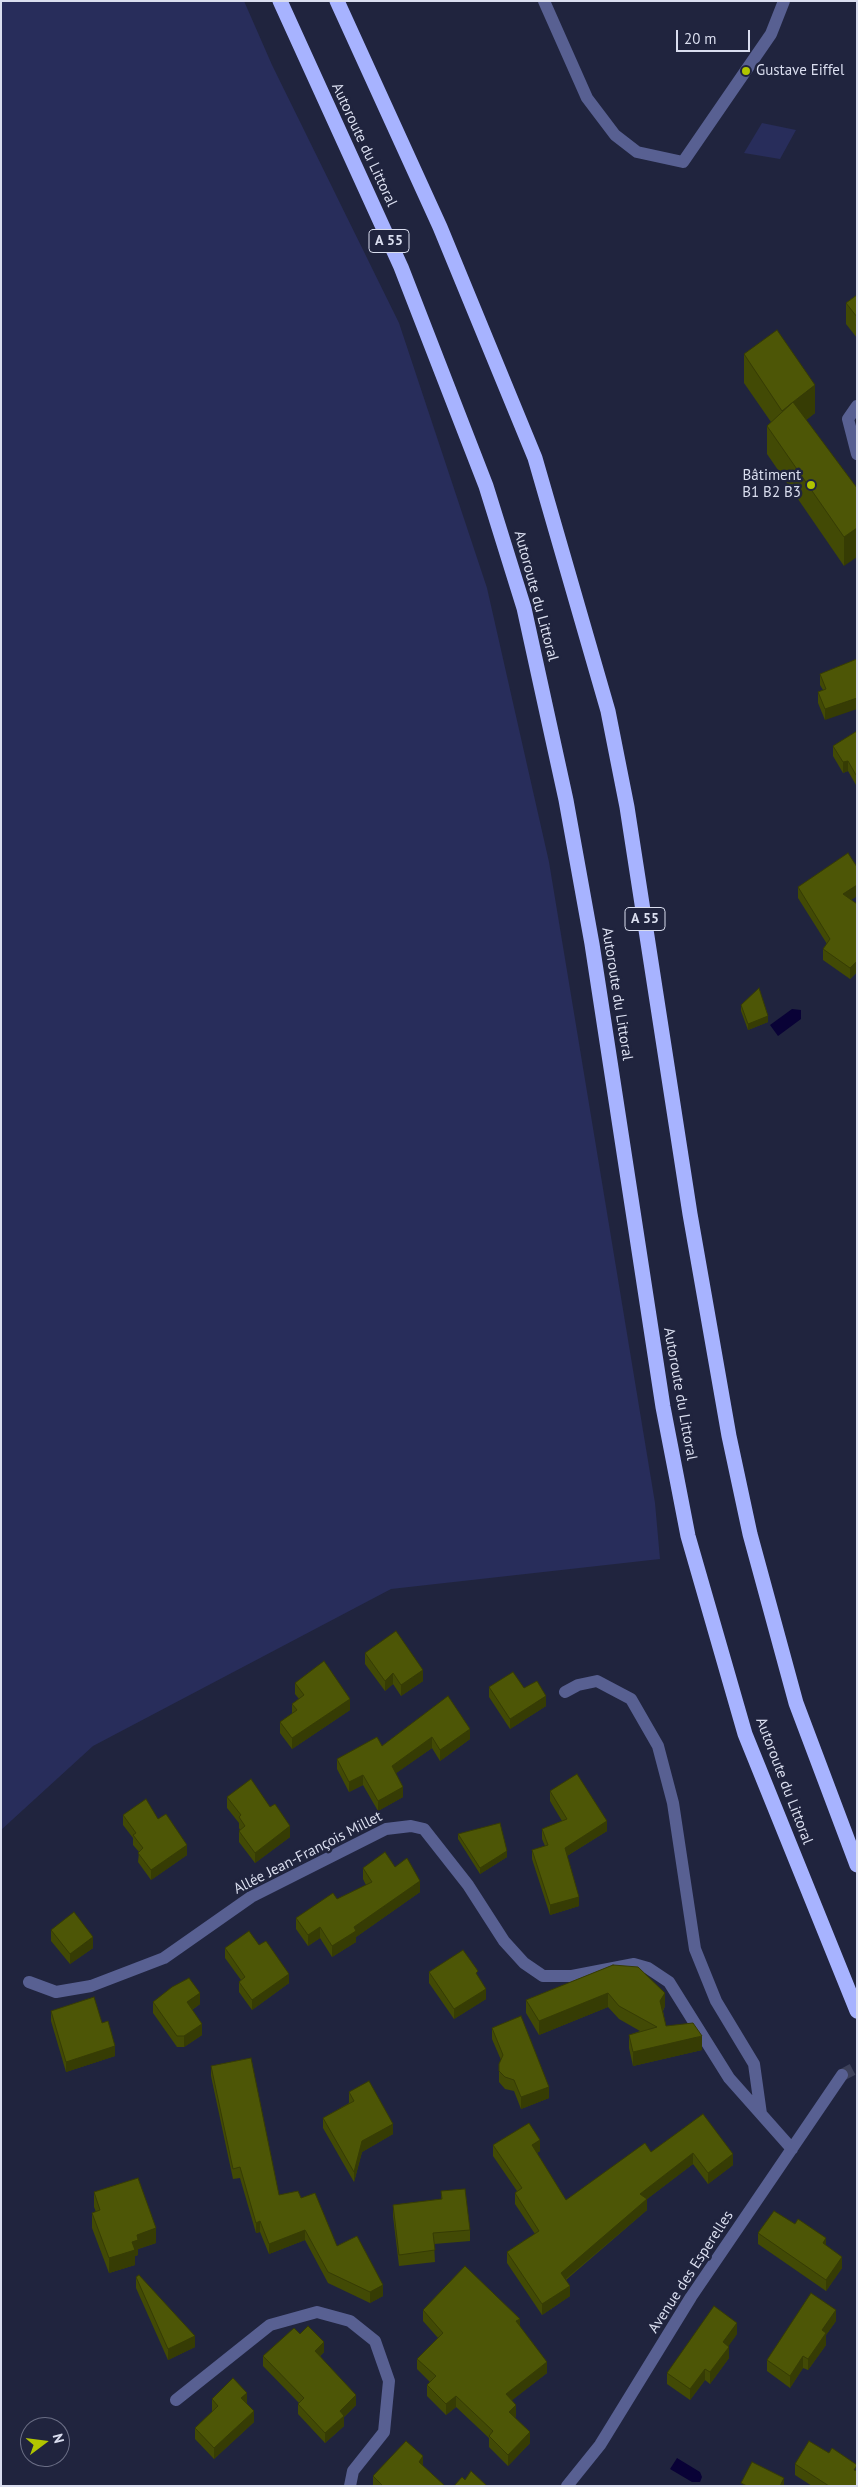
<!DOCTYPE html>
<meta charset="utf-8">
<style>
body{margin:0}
#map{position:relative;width:858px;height:2487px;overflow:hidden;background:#20243e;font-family:"PT Sans",sans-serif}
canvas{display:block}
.frame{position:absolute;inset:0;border:2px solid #dadeef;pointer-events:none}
.north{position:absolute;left:20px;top:2417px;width:50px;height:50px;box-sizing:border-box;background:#20243e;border:1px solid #6a6e85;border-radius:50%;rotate:75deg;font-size:14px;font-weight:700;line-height:20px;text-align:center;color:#dadeef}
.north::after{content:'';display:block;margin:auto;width:18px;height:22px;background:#b1c500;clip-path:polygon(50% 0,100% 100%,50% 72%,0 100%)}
.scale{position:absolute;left:676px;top:30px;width:74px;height:22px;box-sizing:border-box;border:2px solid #dadeef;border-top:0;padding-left:6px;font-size:15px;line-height:18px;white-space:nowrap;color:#dadeef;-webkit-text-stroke:4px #20243e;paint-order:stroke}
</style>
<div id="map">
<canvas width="858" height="2487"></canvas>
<div class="frame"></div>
<div class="north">N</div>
<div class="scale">20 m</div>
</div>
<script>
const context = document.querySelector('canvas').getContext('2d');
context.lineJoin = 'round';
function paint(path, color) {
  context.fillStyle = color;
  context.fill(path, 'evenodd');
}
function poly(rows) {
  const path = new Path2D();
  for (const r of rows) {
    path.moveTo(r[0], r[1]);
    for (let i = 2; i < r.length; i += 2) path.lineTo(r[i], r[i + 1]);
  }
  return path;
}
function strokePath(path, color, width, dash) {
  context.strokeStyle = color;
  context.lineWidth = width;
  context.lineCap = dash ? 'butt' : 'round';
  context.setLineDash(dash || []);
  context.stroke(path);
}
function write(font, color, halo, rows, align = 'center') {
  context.font = font + ' "PT Sans",sans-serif';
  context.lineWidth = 5;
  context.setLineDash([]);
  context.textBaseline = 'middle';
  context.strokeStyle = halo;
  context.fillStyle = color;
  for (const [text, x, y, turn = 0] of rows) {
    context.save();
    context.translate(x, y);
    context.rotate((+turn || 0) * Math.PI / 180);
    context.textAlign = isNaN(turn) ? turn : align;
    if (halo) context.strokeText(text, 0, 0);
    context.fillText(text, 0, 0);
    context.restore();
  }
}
const green = poly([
 [1,1,244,1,272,65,399,323,487,588,549,862,655,1503,660,1559,391,1589,93,1746,1,1830],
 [762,123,796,130,780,159,744,153]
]);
const water = poly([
 [792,1009,801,1010,801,1019,778,1036,770,1025],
 [677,2458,700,2472,702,2477,700,2482,692,2482,670,2469]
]);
const minorTunnel = poly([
 [842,2075,857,2067]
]);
const minor = poly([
 [544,1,587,98,615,135,637,152,683,162,771,34,784,1],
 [857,406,848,419,857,454],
 [565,1692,578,1685,597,1681,631,1699,658,1746,673,1803,695,1949,716,2001,754,2064,761,2114],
 [29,1982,56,1992,91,1986,164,1958,251,1897,386,1829,411,1826,424,1829,468,1885,504,1941,524,1963,543,1976,572,1976,634,1964,648,1968,669,1982,729,2078,792,2149],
 [176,2400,270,2325,317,2312,350,2321,375,2341,389,2381,384,2432,353,2471,350,2486],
 [567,2486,600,2445,691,2297,842,2075]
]);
const highway = poly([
 [280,1,401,267,486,486,524,608,566,800,592,944,663,1407,688,1536,745,1734,857,2011],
 [337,1,440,227,535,458,608,711,627,807,690,1214,729,1436,750,1534,796,1703,857,1865]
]);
const wall = poly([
 [857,295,857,338,846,324,846,303],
 [744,354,815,413,806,420,857,488,844,566,767,454,767,426,771,422,744,383],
 [857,659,825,720,818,703,818,692,823,690,820,685,820,674],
 [857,731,856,785,848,771,843,773,833,756,833,746],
 [798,887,857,896,851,900,857,904,857,972,850,979,823,960,823,949,827,944,798,898],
 [741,1005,768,1022,748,1030,741,1011],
 [365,1653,423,1681,401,1696,393,1684,385,1691,365,1664],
 [295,1683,350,1710,292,1749,280,1733,280,1722,292,1714,292,1704,299,1699,295,1694],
 [489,1687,546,1706,510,1729,489,1697],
 [448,1696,470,1739,440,1761,432,1748,396,1773,403,1797,378,1811,363,1785,349,1792,337,1769,337,1759,382,1746],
 [550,1791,607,1831,567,1856,579,1906,550,1915,532,1859,532,1850,545,1846,542,1839,542,1829,562,1821,550,1801],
 [227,1797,290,1837,255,1863,239,1842,239,1831,240,1830,239,1828,239,1823,227,1808],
 [123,1815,158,1819,187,1855,151,1880,138,1862,139,1852,133,1845,133,1838,123,1825],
 [458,1834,507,1857,480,1874,458,1839],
 [395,1867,420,1892,356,1937,356,1942,332,1957,320,1938,308,1946,296,1929,296,1918,337,1899,366,1885,363,1879,363,1868],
 [51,1930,93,1948,70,1964,51,1941],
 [259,1945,289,1983,252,2010,239,1992,239,1982,241,1980,225,1958,225,1948],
 [613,1965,665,2006,663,2011,666,2026,702,2050,633,2066,629,2048,629,2035,640,2031,619,2019,608,2007,539,2035,526,2013,526,2000],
 [429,1972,478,1977,486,1999,454,2019,429,1983],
 [153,2002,200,2004,192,2010,202,2035,184,2047,177,2047,153,2013],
 [51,2011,102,2023,115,2056,66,2072,51,2021],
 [492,2028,549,2098,521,2109,514,2091,505,2089,499,2082,499,2064,501,2060,492,2039],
 [211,2066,279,2195,301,2198,337,2246,383,2296,370,2303,328,2283,305,2240,269,2254,260,2232,256,2233,240,2178,233,2179,211,2076],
 [349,2092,393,2134,362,2152,354,2182,323,2128,323,2118,349,2103],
 [703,2114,733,2165,708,2184,693,2164,647,2199,647,2210,566,2280,570,2296,542,2315,507,2263,507,2252,535,2234,515,2204,515,2193,517,2191,493,2156,493,2145,540,2151,537,2153,566,2200,651,2152],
 [441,2191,470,2230,470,2241,434,2244,435,2262,399,2266,393,2216,393,2205,441,2199],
 [94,2192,156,2243,138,2249,138,2255,135,2256,135,2265,109,2273,92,2228,92,2213,96,2212,94,2207],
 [758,2233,826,2246,842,2268,826,2291,758,2244],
 [136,2277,195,2347,168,2360,136,2288],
 [423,2310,520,2327,547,2373,512,2400,516,2416,515,2417,530,2443,508,2466,489,2447,489,2438,456,2407,446,2415,427,2396,427,2385,430,2382,417,2369,417,2359,438,2338,423,2321],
 [836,2321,826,2335,826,2345,808,2370,803,2368,790,2388,767,2371,767,2360],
 [300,2334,324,2352,320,2356,356,2405,344,2417,344,2426,325,2443,298,2414,298,2404,299,2403,263,2366,263,2356],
 [737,2334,728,2346,729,2358,710,2384,705,2380,690,2400,667,2384,667,2373],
 [212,2399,247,2404,254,2422,214,2459,195,2439,195,2428,213,2411,212,2411],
 [829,2453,857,2486,812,2486,795,2475,795,2464],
 [423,2466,445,2486,373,2486,373,2476]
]);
const shadedWall = poly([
 [815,385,815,413,793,430,793,402],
 [857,528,857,557,844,566,844,537],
 [857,698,857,709,825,720,825,709],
 [848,761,848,771,843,773,843,762],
 [857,885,857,896,843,905,843,894],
 [857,961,857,972,850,979,850,968],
 [768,1016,768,1022,748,1030,748,1024],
 [423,1670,423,1681,401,1696,401,1685],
 [393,1673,393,1684,385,1691,385,1681],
 [546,1696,546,1706,510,1729,510,1719],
 [350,1699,350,1710,292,1749,292,1738],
 [470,1729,470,1739,440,1761,440,1750],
 [432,1737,432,1748,392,1776,392,1766],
 [363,1775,363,1785,349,1792,349,1782],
 [403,1787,403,1797,378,1811,378,1801],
 [607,1821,607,1831,565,1857,565,1848],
 [290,1826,290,1837,255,1863,255,1853],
 [187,1845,187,1855,151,1880,151,1870],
 [507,1851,507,1857,480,1874,480,1868],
 [420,1881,420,1892,356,1937,356,1942,332,1957,332,1946,354,1927],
 [579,1897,579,1906,550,1915,550,1905],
 [320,1927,320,1938,308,1946,308,1935],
 [93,1937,93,1948,70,1964,70,1954],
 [289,1974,289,1983,252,2010,252,2000],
 [486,1989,486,1999,454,2019,454,2009],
 [200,1993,200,2004,187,2013,187,2002],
 [608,1993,608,2007,539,2035,539,2021],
 [665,1993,665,2006,660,2015,660,2001],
 [202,2024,202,2035,184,2047,184,2036],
 [702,2036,702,2050,633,2066,633,2052],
 [115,2046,115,2056,66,2072,66,2062],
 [549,2087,549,2098,521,2109,521,2097],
 [393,2124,393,2134,362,2152,354,2182,354,2172,362,2141],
 [540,2140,540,2151,532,2156,532,2145],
 [693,2153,693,2164,647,2199,647,2210,561,2283,561,2273,640,2194],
 [733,2154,733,2165,708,2184,708,2173],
 [260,2221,260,2232,256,2233,256,2223],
 [156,2228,156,2243,138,2249,138,2255,135,2256,135,2265,109,2273,109,2258,132,2242,137,2235],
 [305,2230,305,2240,269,2254,269,2244],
 [826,2238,826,2249,823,2243],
 [842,2257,842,2268,826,2291,826,2280],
 [383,2285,383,2296,370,2303,370,2292],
 [570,2286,570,2296,542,2315,542,2304],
 [836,2310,836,2321,826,2335,826,2345,808,2370,808,2359,822,2330],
 [520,2319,520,2329,516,2321],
 [737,2323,737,2334,723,2354,723,2342],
 [195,2336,195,2347,168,2360,168,2349],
 [324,2342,324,2352,315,2361,315,2351],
 [729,2347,729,2358,710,2384,710,2372],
 [803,2356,803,2368,790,2388,790,2376],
 [547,2362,547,2373,506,2405,506,2394],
 [705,2369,705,2380,690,2400,690,2389],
 [247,2393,247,2404,241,2398],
 [356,2395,356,2405,344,2417,344,2426,325,2443,325,2433,340,2411],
 [456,2396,456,2407,446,2415,446,2404],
 [516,2405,516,2416,509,2423,509,2412],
 [254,2411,254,2422,214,2459,214,2448],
 [530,2432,530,2443,508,2466,508,2455],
 [423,2456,423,2467,419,2462],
 [784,2478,784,2486,780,2486]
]);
const building = poly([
 [857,295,857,317,846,303,857,295],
 [777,330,815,385,793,402,857,488,857,528,844,537,767,426,793,402,782,411,744,354,777,330],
 [857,659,857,698,825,709,818,692,826,689,820,674,857,659],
 [857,731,857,774,856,775,848,761,843,762,833,746,857,731],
 [848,853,857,867,857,885,843,894,857,904,857,961,850,968,823,949,830,939,798,887,848,853],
 [759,988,768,1016,748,1024,741,1005,759,988],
 [396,1631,423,1670,401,1685,393,1673,385,1681,365,1653,396,1631],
 [324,1661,350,1699,292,1738,280,1722,297,1710,292,1704,304,1695,295,1683,324,1661],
 [513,1672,524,1688,537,1681,546,1696,510,1719,489,1687,513,1672],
 [448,1696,470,1729,440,1750,432,1737,392,1766,403,1787,378,1801,363,1775,349,1782,337,1759,377,1737,382,1746,448,1696],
 [577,1774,607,1821,565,1848,579,1897,550,1905,532,1850,548,1845,542,1829,567,1819,550,1791,577,1774],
 [251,1779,270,1807,275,1804,290,1826,255,1853,239,1831,245,1826,239,1817,241,1815,227,1797,251,1779],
 [146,1799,158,1819,166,1814,187,1845,151,1870,138,1853,143,1848,133,1835,136,1833,123,1815,146,1799],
 [500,1823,507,1851,480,1868,458,1834,500,1823],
 [385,1852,395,1867,407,1858,420,1881,354,1927,356,1931,332,1946,320,1927,308,1935,296,1918,333,1893,337,1899,372,1882,363,1868,385,1852],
 [74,1912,93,1937,70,1954,51,1930,74,1912],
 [249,1931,259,1945,266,1941,289,1974,252,2000,239,1982,245,1977,225,1948,249,1931],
 [463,1950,478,1971,476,1973,486,1989,454,2009,429,1972,463,1950],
 [613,1965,638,1967,665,1993,660,2001,666,2026,693,2023,702,2036,633,2052,629,2035,657,2027,619,2006,608,1993,539,2021,526,2000,613,1965],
 [189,1978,200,1993,187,2002,202,2024,184,2036,177,2036,153,2002,172,1987,189,1978],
 [94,1997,102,2023,108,2021,115,2046,66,2062,51,2011,94,1997],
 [521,2016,549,2087,521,2097,514,2080,505,2077,499,2071,499,2064,503,2055,492,2028,521,2016],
 [251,2058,279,2195,298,2191,301,2198,315,2193,337,2246,357,2236,383,2285,370,2292,328,2272,305,2230,269,2244,260,2221,256,2223,240,2167,233,2169,211,2066,251,2058],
 [369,2081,393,2124,362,2141,354,2172,323,2118,354,2101,349,2092,369,2081],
 [703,2114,733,2154,708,2173,693,2153,640,2194,647,2199,561,2273,570,2286,542,2304,507,2252,539,2231,515,2193,522,2188,493,2145,529,2123,540,2140,532,2145,566,2200,645,2143,651,2152,703,2114],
 [138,2178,156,2228,137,2235,138,2240,132,2242,135,2250,109,2258,92,2213,100,2210,94,2192,138,2178],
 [465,2189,470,2230,433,2233,435,2250,399,2255,393,2205,442,2199,441,2191,465,2189],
 [774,2211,795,2224,798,2219,826,2238,823,2243,842,2257,826,2280,758,2233,774,2211],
 [465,2266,520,2319,516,2321,547,2362,506,2394,516,2405,509,2412,530,2432,508,2455,489,2436,493,2431,456,2396,446,2404,427,2385,436,2376,417,2359,443,2333,423,2310,465,2266],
 [139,2275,195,2336,168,2349,136,2277,139,2275],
 [811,2293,836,2310,822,2330,826,2333,808,2359,803,2356,790,2376,767,2360,811,2293],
 [714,2306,737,2323,723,2342,729,2347,710,2372,705,2369,690,2389,667,2373,714,2306],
 [308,2326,324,2342,315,2351,356,2395,340,2411,344,2416,325,2433,298,2404,304,2398,263,2356,294,2328,300,2334,308,2326],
 [233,2378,247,2393,241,2398,254,2411,214,2448,195,2428,218,2406,212,2399,233,2378],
 [406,2441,423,2456,419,2462,445,2486,381,2486,382,2485,373,2476,406,2441],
 [809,2441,829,2453,832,2448,857,2465,854,2470,857,2471,857,2486,829,2486,795,2464,809,2441],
 [752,2462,784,2478,780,2486,747,2486,741,2483,752,2462],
 [471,2471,487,2486,454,2486,462,2477,465,2480,471,2471]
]);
const markers = [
 [746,71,5,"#b1c500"],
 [811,485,5,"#b1c500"]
];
const shields = [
 [389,241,40],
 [645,919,40]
];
const shieldNames = [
 ["A 55",389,241],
 ["A 55",645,919]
];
const poiNames = [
 ["Gustave Eiffel",756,71],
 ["Bâtiment",801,476,"right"],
 ["B1 B2 B3",801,493,"right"]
];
const streetNames = [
 ["Autoroute du Littoral",364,145,65],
 ["Autoroute du Littoral",536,596,75],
 ["Autoroute du Littoral",617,994,81],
 ["Autoroute du Littoral",680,1394,80],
 ["Autoroute du Littoral",784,1781,69],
 ["Allée Jean-François Millet",308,1853,-27],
 ["Avenue des Esperelles",691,2272,-57]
];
paint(green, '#282d5b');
paint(water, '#090236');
strokePath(minorTunnel, '#3c4059', 12, [12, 6]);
strokePath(minor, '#586092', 12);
strokePath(highway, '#a7b3ff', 15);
paint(wall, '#424a05');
paint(shadedWall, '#363c04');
paint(building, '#4d5606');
strokePath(building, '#363c04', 1);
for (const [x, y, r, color] of markers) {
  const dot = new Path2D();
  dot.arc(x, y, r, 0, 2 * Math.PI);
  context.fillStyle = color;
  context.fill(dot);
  strokePath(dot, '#20243e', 2);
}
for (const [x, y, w] of shields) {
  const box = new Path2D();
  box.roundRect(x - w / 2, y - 11.5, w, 23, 4);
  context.fillStyle = '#20243e';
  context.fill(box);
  strokePath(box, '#dadeef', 1);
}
write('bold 14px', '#dadeef', null, shieldNames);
write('15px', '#dadeef', '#20243e', poiNames, 'left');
write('15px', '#dadeef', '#20243e', streetNames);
</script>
